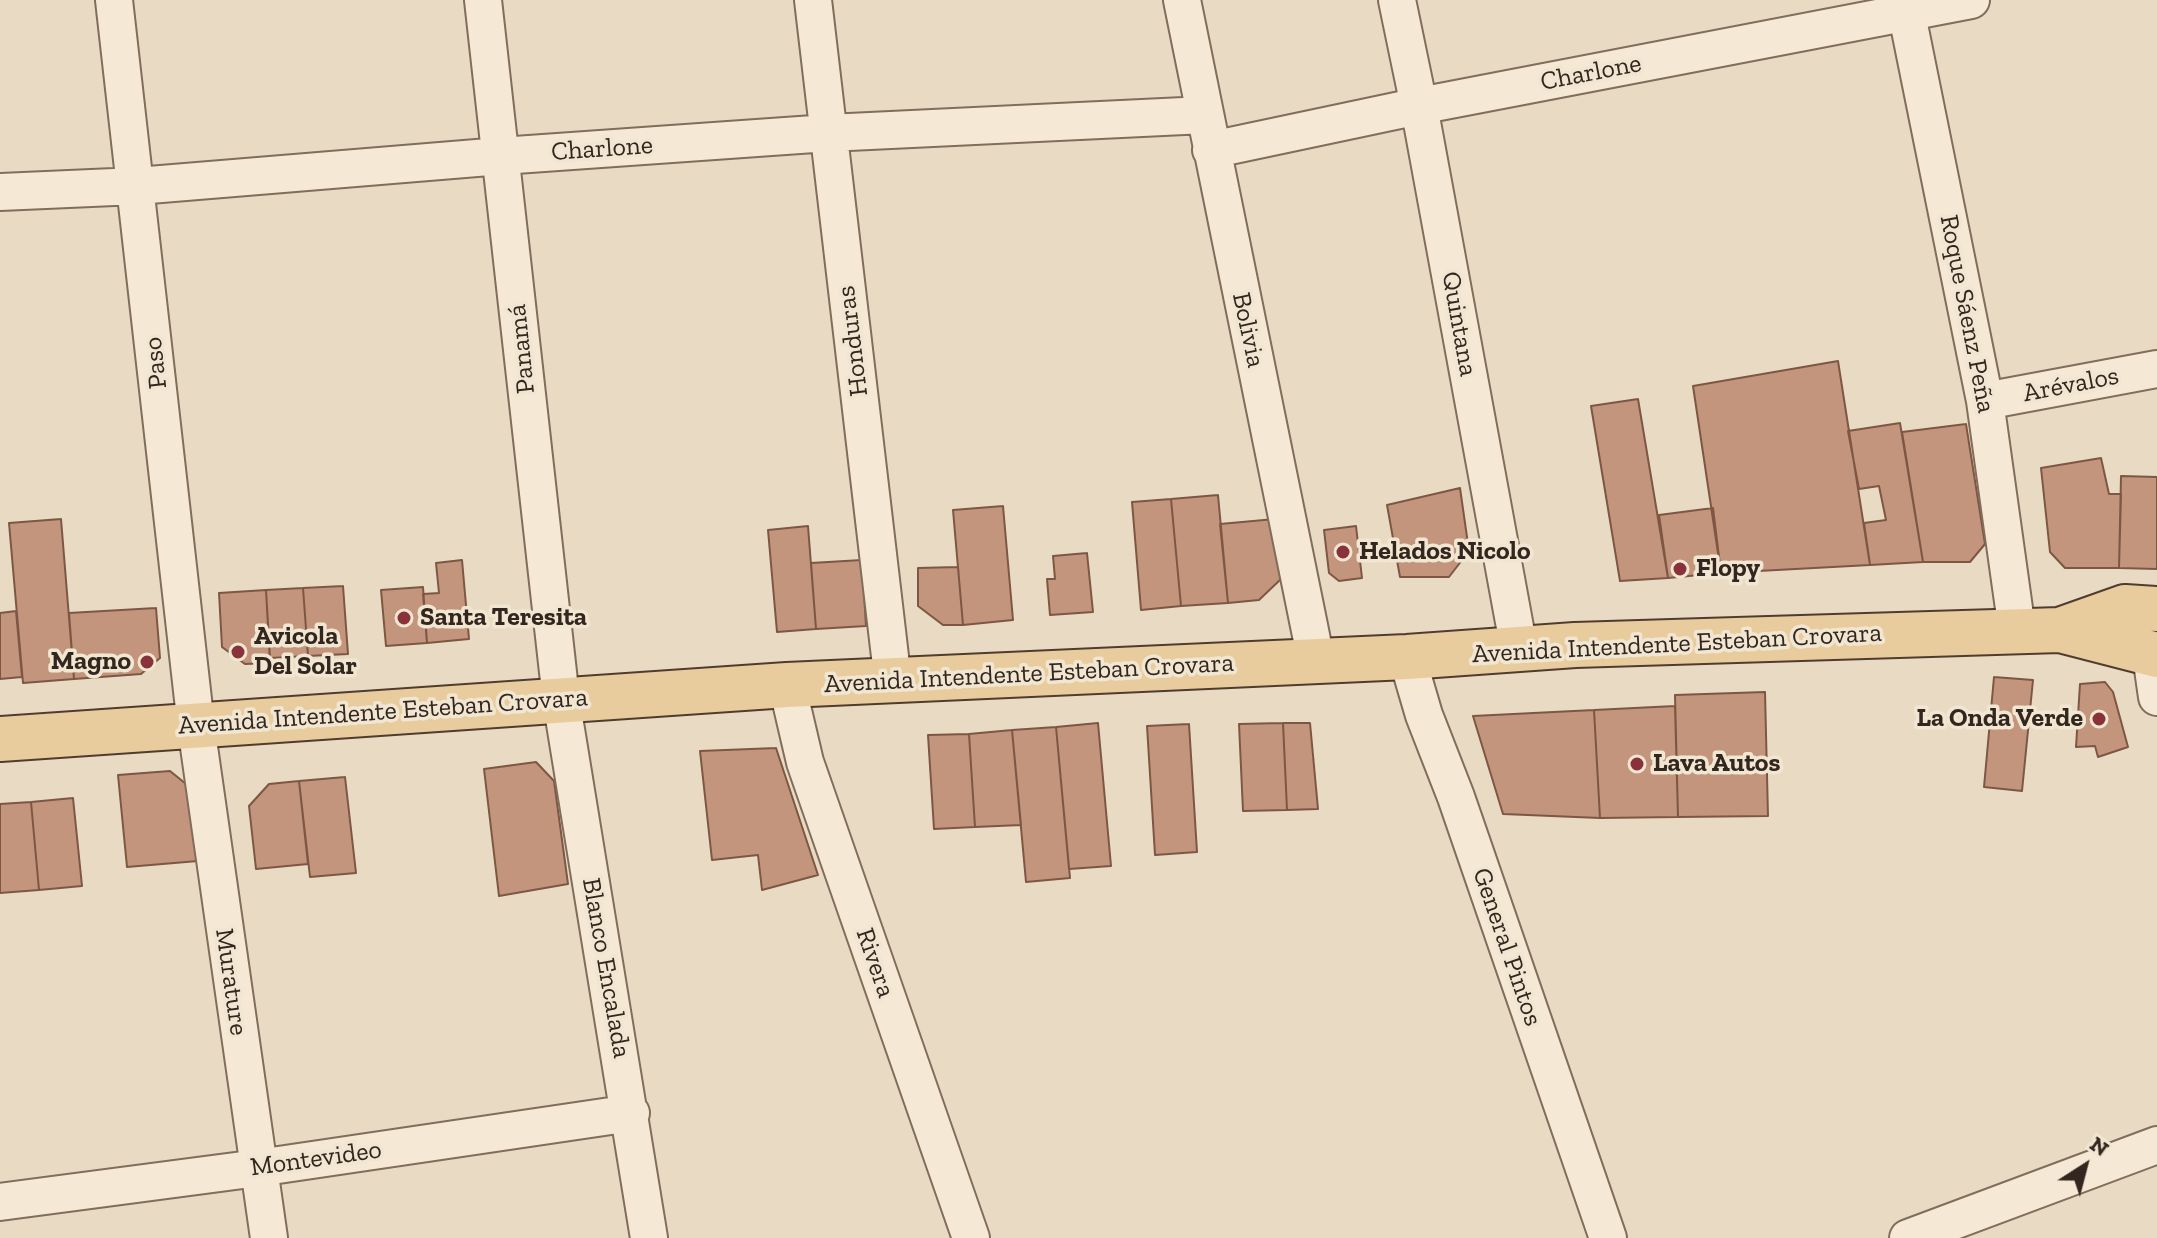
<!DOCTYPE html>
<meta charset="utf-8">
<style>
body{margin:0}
#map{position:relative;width:2157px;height:1238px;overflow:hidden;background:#e9dbc3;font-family:"Zilla Slab",serif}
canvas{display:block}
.north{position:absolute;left:2045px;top:1126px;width:80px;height:80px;-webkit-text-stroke:6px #f1e6d1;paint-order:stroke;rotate:36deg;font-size:22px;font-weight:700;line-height:32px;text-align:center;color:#32261e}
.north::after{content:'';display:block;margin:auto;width:28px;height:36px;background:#32261e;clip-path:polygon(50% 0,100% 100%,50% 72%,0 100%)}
</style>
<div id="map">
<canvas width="2157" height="1238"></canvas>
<div class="north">N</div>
</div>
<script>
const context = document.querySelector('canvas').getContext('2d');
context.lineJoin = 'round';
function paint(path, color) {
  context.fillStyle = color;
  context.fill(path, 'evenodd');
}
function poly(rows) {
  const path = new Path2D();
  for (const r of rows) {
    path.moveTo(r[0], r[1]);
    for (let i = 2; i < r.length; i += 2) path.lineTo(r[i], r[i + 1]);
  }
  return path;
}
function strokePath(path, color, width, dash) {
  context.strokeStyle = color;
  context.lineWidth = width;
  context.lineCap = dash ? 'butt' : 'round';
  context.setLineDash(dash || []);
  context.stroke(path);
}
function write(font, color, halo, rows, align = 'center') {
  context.font = font + ' "Zilla Slab",serif';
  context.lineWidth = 7;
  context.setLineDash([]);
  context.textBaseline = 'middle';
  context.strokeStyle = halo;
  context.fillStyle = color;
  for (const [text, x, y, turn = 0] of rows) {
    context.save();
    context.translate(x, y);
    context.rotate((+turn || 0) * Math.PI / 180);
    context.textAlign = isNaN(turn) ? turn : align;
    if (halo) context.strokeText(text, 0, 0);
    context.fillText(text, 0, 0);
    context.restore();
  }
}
const building = poly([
 [1838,361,1870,565,1721,573,1693,386,1838,361],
 [1638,399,1668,578,1620,581,1591,406,1638,399],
 [1900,423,1923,562,1870,565,1864,523,1886,520,1879,486,1859,489,1848,431,1900,423],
 [1966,424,1985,544,1970,562,1923,562,1902,432,1966,424],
 [2101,458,2109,494,2121,494,2119,568,2065,568,2050,552,2041,468,2101,458],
 [2121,476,2157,477,2157,569,2119,568,2121,476],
 [1460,488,1469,551,1449,577,1400,577,1387,505,1460,488],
 [1218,495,1228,603,1181,606,1171,499,1218,495],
 [1171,499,1181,606,1141,610,1132,502,1171,499],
 [1003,506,1013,620,963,625,953,510,1003,506],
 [1713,508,1721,573,1668,578,1659,515,1713,508],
 [61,519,74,679,23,683,9,523,61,519],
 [1275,519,1281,579,1259,600,1228,603,1220,524,1275,519],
 [808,526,816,629,777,632,768,530,808,526],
 [1356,526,1362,578,1339,581,1329,573,1324,530,1356,526],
 [1087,553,1093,612,1050,615,1047,579,1055,579,1053,556,1087,553],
 [462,560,469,639,427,643,423,594,439,593,436,563,462,560],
 [862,560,866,626,816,629,811,563,862,560],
 [958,567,963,625,943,625,918,606,918,568,958,567],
 [343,586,348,654,308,656,303,588,343,586],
 [423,587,427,643,386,646,381,590,423,587],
 [303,588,308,656,270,658,266,590,303,588],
 [266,590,270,663,245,664,222,647,219,593,266,590],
 [156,608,160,658,141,674,74,679,69,613,156,608],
 [16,611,22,677,0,679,0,613,16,611],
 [1994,677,2033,680,2022,791,1984,787,1994,677],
 [2105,682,2113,692,2128,747,2098,757,2095,746,2076,747,2080,684,2105,682],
 [1765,692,1768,816,1678,817,1675,695,1765,692],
 [1675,706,1678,817,1600,818,1594,710,1675,706],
 [1594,710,1600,818,1503,814,1473,716,1594,710],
 [1098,723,1111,866,1069,869,1056,727,1098,723],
 [1283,723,1310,723,1318,809,1287,810,1283,723],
 [1283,723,1287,810,1243,811,1239,724,1283,723],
 [1189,724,1197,852,1155,855,1147,726,1189,724],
 [1056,727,1070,878,1026,882,1012,730,1056,727],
 [1012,730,1021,825,975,827,969,734,1012,730],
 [969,734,975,827,934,829,928,735,969,734],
 [776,748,818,875,762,890,758,855,712,860,700,751,776,748],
 [536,762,554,781,568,884,499,896,484,769,536,762],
 [170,771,191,788,198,861,127,867,118,775,170,771],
 [345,777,356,873,310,877,299,781,345,777],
 [299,781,308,864,256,869,249,806,269,784,299,781],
 [73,798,82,886,39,890,31,802,73,798],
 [31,802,39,890,0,893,0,804,31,802]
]);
const minor = poly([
 [114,0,196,726,269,1238],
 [483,0,561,699,649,1238],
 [813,0,893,682],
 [1182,0,1316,660],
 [1397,0,1419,106,1519,649],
 [1904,0,1985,401,2017,630],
 [1211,150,1419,106,1971,0],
 [0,192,137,186,501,156,828,133,1205,115],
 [1985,401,2157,369],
 [2151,655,2157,697],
 [1407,657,1424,715,1456,797,1608,1238],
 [787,685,805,762,971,1238],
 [0,1202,258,1168,631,1113],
 [1908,1238,2157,1145]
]);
const major = poly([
 [2060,630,2125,607,2157,609],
 [0,739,787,685,1407,657,1575,645,2060,630,2157,655]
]);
const markers = [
 [1343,552,8,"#893239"],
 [1680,569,8,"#893239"],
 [404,618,8,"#893239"],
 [238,652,8,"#893239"],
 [147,662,8,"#893239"],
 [2099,719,8,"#893239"],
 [1637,764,8,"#893239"]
];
const streetNames = [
 ["Charlone",1591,73,-11],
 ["Charlone",602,149,-4],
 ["Roque Sáenz Peña",1967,314,79],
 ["Quintana",1459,324,80],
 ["Bolivia",1248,330,78],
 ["Honduras",853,341,-97],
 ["Panamá",522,349,-96],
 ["Paso",156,363,-96],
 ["Arévalos",2071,385,-11],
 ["Avenida Intendente Esteban Crovara",1677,644,-3],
 ["Avenida Intendente Esteban Crovara",1029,674,-3],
 ["Avenida Intendente Esteban Crovara",383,712,-4],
 ["General Pintos",1507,947,71],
 ["Rivera",875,963,71],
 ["Blanco Encalada",606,968,80],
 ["Murature",231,982,82],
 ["Montevideo",316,1159,-8]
];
const poiNames = [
 ["Helados Nicolo",1359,552],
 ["Flopy",1696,569],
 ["Santa Teresita",420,618],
 ["Avicola",254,637],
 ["Del Solar",254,667],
 ["Magno",131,662,"right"],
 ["La Onda Verde",2083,719,"right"],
 ["Lava Autos",1653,764]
];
paint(building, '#c3957c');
strokePath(building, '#7d5744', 2);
strokePath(minor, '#816d5b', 40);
strokePath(major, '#4f3c2f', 48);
strokePath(minor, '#f5e9d5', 36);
strokePath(major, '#e8cc9e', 44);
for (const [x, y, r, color] of markers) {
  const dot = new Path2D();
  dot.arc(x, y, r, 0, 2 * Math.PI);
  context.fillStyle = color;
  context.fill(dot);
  strokePath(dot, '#f1e6d1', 3);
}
write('26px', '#32261e', '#f1e6d1', streetNames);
write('bold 26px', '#32261e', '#f1e6d1', poiNames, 'left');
</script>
